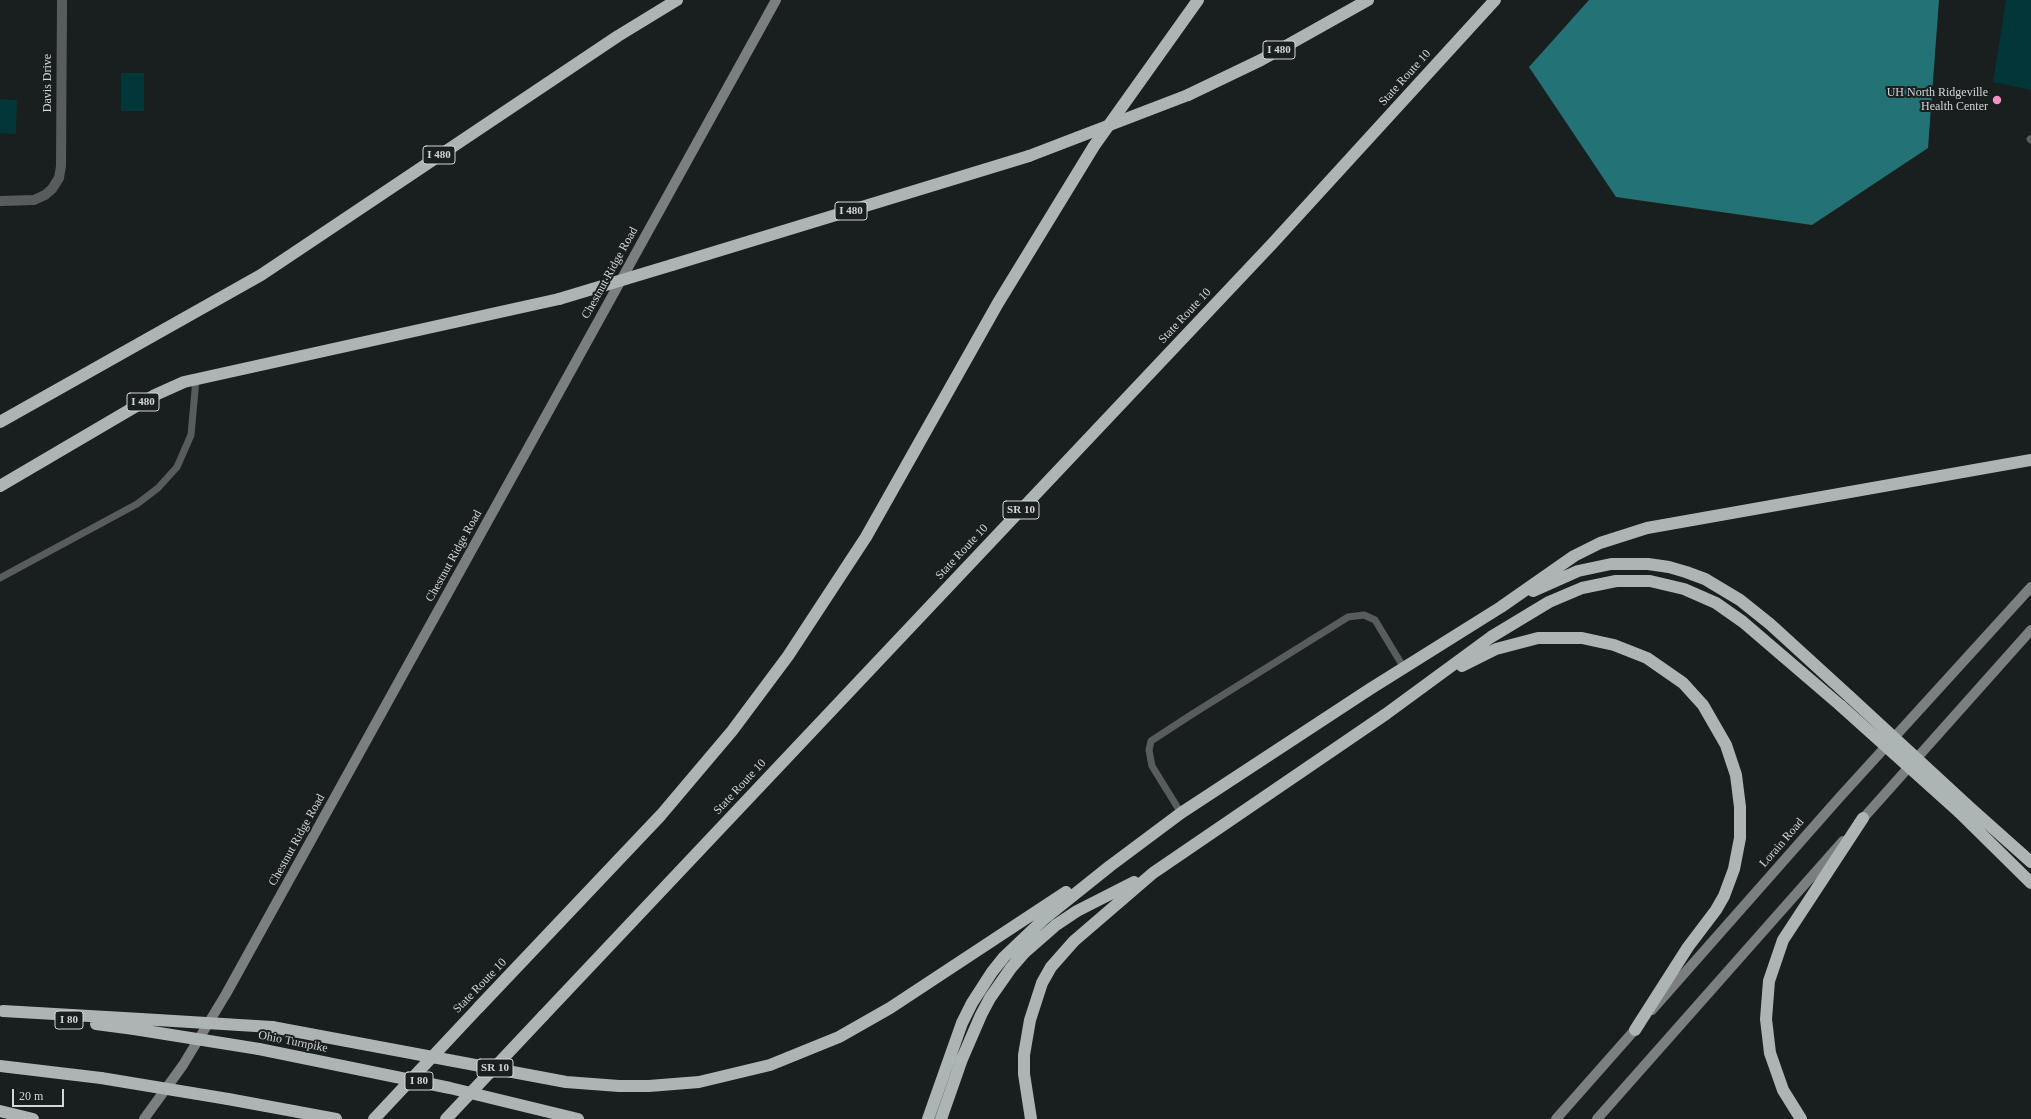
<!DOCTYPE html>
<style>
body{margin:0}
#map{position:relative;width:2031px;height:1119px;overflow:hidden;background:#191e1e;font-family:"Times New Roman",serif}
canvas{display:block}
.scale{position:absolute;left:12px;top:1089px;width:52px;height:18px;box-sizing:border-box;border:2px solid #d3d6d6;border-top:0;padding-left:5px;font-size:12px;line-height:14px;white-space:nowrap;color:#d3d6d6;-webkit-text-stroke:3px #191e1e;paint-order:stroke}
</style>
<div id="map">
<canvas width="2031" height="1119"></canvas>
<div class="scale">20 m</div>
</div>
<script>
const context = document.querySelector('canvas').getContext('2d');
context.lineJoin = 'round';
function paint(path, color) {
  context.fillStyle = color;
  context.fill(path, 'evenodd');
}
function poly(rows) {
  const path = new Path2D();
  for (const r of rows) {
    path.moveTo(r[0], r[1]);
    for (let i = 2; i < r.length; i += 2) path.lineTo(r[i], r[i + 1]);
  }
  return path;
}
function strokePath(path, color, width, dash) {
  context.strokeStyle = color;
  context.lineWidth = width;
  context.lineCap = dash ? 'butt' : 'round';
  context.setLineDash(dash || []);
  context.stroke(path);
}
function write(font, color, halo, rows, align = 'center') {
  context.font = font + ' "Times New Roman",serif';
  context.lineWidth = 4;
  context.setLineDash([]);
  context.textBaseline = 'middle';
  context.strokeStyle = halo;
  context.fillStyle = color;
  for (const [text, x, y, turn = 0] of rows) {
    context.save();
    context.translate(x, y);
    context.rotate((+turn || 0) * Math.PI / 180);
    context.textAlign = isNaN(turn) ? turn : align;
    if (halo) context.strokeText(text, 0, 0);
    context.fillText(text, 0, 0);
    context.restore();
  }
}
const water = poly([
 [1589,0,1939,0,1928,148,1812,225,1616,197,1529,67]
]);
const building = poly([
 [2006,0,2031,0,2031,90,1993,82],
 [121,73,144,73,144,111,121,111],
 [0,99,17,100,16,134,0,133]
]);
const lane = poly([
 [2030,139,2031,140],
 [0,578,137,504,158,488,177,467,191,435,196,379],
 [1181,813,1152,766,1149,750,1151,741,1194,713,1348,617,1364,615,1375,620,1404,668]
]);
const street = poly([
 [0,201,34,200,45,195,52,189,59,178,61,166,62,0]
]);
const secondary = poly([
 [1859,823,2031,630],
 [1652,1010,1839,798,2031,587],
 [144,1119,183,1065,226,994,776,0],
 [1556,1119,1640,1024],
 [1597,1119,1843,841]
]);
const highway = poly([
 [1188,95,1261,60,1368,0],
 [672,265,1029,156],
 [0,422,261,275,618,36,677,0],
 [0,486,155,395,184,382,559,299],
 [1533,591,1578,571,1611,564,1648,564,1669,567,1686,572,1705,579,1740,600,1770,624,1850,697],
 [1462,666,1496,649,1538,638,1582,638,1614,645,1647,658,1683,683,1703,705,1726,745,1736,775,1740,807,1740,838,1734,869,1724,896,1716,910,1688,947,1635,1030],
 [1967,805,2031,862],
 [1959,812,2031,883],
 [479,1007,661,815,732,731,788,656,866,537,998,303,1094,146,1198,0],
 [3,1011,141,1019],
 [543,1016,1272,244,1495,0],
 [96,1024,134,1029],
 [272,1027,566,1082,619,1086,649,1086,699,1082,770,1065,839,1037,890,1008,1066,892],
 [259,1049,450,1088,578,1119],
 [0,1066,101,1078],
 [228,1099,336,1119],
 [0,1111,33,1119],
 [928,1119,962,1023,972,1003,992,972,1004,957,1045,918,1110,866,1181,813,1370,689,1501,607,1574,556,1600,543,1647,528,2031,460],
 [941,1119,962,1059,981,1015,990,998,1011,968,1024,953,1056,925,1077,911,1134,882],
 [1031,1119,1024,1074,1024,1055,1030,1020,1042,983,1051,967,1074,941,1153,873,1386,714,1491,637,1549,602,1582,588,1616,581,1650,581,1684,589,1716,603,1743,622,1841,706],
 [1801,1119,1783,1090,1770,1053,1766,1019,1769,981,1783,940,1863,818]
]);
const highwayBridge = poly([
 [1029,156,1188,95],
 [559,299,672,265],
 [1850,697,1967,805],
 [1841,706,1959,812],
 [141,1019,272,1027],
 [134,1029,259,1049],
 [101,1078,228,1099],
 [374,1119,479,1007],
 [446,1119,543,1016]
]);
const markers = [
 [1997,100,5,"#fa8fc8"]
];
const shields = [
 [1279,50,32],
 [439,155,32],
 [851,211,32],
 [143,402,32],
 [1021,510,36],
 [69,1020,28],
 [495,1068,36],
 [419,1081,28]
];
const shieldNames = [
 ["I 480",1279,50],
 ["I 480",439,155],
 ["I 480",851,211],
 ["I 480",143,402],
 ["SR 10",1021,510],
 ["I 80",69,1020],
 ["SR 10",495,1068],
 ["I 80",419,1081]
];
const streetNames = [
 ["State Route 10",1405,78,-48],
 ["Davis Drive",48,83,-90],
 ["Chestnut Ridge Road",610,273,-61],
 ["State Route 10",1185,316,-47],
 ["State Route 10",962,552,-47],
 ["Chestnut Ridge Road",454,556,-61],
 ["State Route 10",740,787,-47],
 ["Chestnut Ridge Road",297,840,-61],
 ["Lorain Road",1782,843,-49],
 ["State Route 10",480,986,-46],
 ["Ohio Turnpike",293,1042,11]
];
const poiNames = [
 ["UH North Ridgeville",1988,93],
 ["Health Center",1988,107]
];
paint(water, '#237376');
paint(building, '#033638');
strokePath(lane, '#595c5c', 7);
strokePath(street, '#595c5c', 10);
strokePath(secondary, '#7b7f7f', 10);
strokePath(highway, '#adb4b4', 12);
strokePath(highwayBridge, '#adb4b4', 12);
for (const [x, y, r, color] of markers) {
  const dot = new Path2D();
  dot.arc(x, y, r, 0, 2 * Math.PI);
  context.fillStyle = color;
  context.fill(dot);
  strokePath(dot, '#191e1e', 1.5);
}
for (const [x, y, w] of shields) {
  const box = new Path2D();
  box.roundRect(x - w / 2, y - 9, w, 18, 3);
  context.fillStyle = '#191e1e';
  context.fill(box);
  strokePath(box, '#d3d6d6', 1);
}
write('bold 11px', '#d3d6d6', null, shieldNames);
write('12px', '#d3d6d6', '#191e1e', streetNames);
write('12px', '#d3d6d6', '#191e1e', poiNames, 'right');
</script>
